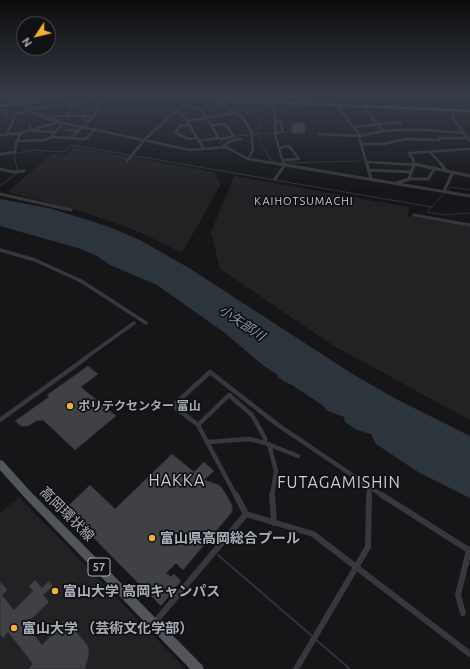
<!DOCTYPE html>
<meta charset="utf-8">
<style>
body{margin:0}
#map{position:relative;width:470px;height:669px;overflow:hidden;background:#161618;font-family:Ubuntu,sans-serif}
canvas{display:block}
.north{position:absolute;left:16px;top:16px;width:40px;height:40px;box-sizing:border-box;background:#111113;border:1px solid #4d4f55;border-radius:50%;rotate:235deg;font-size:11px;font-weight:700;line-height:16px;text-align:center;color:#a8adb8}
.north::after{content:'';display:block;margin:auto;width:14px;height:18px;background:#f2b134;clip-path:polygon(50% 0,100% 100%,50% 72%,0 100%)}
</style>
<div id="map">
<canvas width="470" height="669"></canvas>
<div class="north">N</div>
</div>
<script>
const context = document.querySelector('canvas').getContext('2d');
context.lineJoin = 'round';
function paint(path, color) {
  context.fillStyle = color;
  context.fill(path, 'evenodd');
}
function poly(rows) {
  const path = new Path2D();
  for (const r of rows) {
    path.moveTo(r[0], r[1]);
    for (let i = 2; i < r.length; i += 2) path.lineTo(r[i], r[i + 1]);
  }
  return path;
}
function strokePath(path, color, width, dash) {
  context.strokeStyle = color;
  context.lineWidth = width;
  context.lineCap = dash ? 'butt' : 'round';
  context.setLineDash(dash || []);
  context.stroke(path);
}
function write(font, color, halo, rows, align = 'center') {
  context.font = font + ' Ubuntu,"Noto Sans JP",sans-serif';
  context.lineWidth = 3.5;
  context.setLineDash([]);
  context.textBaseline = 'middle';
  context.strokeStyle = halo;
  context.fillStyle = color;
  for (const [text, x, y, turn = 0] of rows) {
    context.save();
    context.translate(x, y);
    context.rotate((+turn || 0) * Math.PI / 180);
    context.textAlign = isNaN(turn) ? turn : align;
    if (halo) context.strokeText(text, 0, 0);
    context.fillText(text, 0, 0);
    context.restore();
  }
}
const built = poly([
 [74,147,214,172,221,184,182,253,137,231,83,212,7,192,52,154,66,155],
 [234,176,409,207,408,216,470,226,470,420,334,346,220,269,211,232],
 [19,497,186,669,0,669,0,513]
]);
const water = poly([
 [0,199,49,208,107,226,140,240,189,268,351,373,396,399,470,436,470,498,418,472,376,444,371,434,357,430,345,422,344,417,328,411,322,405,292,385,283,381,280,378,278,378,278,375,264,366,225,333,157,285,110,265,97,256,81,249,0,226]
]);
const streamFar1 = poly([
 [0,98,24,97],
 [339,99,341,101,373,102,455,97],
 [340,99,352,97],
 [228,101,258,119,260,122,257,133,260,142,271,160,276,162],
 [321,101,334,99],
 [283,133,288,132,291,128,288,115,291,113,290,106],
 [235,136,275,133],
 [219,144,222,140],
 [284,163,358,161],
 [0,186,18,172,14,154,33,150,63,152,71,145,432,207],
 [470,190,450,187,427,212,443,215,470,213]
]);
const stream = poly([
 [218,555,312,636],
 [315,639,350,669]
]);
const building = poly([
 [292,123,305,123,305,133,292,133,292,123],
 [88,366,98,374,81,387,116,416,75,450,43,420,36,421,28,426,21,426,15,421,49,397,47,395,88,366],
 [172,454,194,472,204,462,214,471,204,480,219,485,224,491,232,505,232,512,183,570,176,563,166,573,171,577,174,574,181,581,161,606,65,509,90,485,115,509,172,454],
 [35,580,42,588,49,581,53,586,43,595,49,602,26,624,42,645,66,619,88,646,89,654,85,669,28,669,33,664,8,632,3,638,0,634,0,581,7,590,2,595,14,610,33,591,29,586,35,580]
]);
const minorFar4 = poly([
 [223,97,226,99],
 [244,97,248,99],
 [263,97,274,109,276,138,284,165],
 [279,97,286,97],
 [297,97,300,101],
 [334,97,336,103,360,136,359,137,367,165],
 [442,97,446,100,452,110,454,120,470,141],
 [388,98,407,97],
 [310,99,321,97],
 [217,100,244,119,251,131,253,150,248,159],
 [20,103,36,114,63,123,190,150,226,147,248,159,285,165],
 [184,104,202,111,219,138,198,141],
 [363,106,383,131],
 [29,109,101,100,97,112,93,116,52,116,46,119],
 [0,110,7,110,5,116],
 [175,111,182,115,187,121,204,149],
 [68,115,70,109,69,104],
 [86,116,84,120,90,121],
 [187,121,236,113],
 [275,121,281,122,283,132,276,133],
 [63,123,51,137,86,139,95,129],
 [29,125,32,131,55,132],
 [189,125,180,126,175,133,189,139,197,138],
 [211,125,225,124,234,136,221,139],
 [84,127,93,116],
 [355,127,398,122,401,124],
 [66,130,79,131],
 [7,134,16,113,31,111],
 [318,134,360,136,383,131,399,130,426,130,463,133],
 [0,135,21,133,59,122],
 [71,138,83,127],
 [17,141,46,140,51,137],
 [361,144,384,144,405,139,439,140,439,138,467,138],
 [223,146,233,140,241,139],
 [279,148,289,146,299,159,283,160],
 [430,152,442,165],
 [0,154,15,152,16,143,21,133],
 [367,162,419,165],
 [414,165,413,159,409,153,470,149]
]);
const minorFar3 = poly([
 [279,164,470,196],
 [367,164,371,179],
 [414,164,470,176],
 [441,164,446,170],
 [0,169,12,172,24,171],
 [369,170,411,172],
 [275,179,284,166,284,164],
 [409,179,428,179,435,168],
 [397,183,409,179,414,164],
 [444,191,453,172],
 [0,194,71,210],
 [414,215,470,225],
 [0,250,2,251]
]);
const minorFar2 = poly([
 [0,250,35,260,81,281,146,323],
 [84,359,134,323]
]);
const minorFar1 = poly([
 [0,420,86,358],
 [198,425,229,395,252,415,265,438,265,443],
 [208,442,249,439,265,443,298,456],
 [269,444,276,471,272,496],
 [236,496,198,425,176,408,176,403,210,372,278,425,383,496],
 [369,496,369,487]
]);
const minor = poly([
 [236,495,246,514,313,534,470,654],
 [272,495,274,523],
 [382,495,470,551],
 [463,613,458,595,469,550],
 [155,622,246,514],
 [296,669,368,547,369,495]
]);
const tertiary = poly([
 [190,97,193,97,146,140,128,162,126,162,126,160,144,138,190,97]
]);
const secondary = poly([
 [7,97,11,97,22,103,19,104,7,97]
]);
const primary = poly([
 [68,97,79,97,0,107,0,105,68,97],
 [146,97,173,97,470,110,470,112,148,98,146,97],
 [0,460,3,461,31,492,202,665,204,669,190,669,25,498,0,470,0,460]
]);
const trunk = poly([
 [460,97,465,97,470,99,470,101,460,97]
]);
const tram = poly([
 [166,97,470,110],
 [0,105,72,97]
]);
const markers = [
 [70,406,4,"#f2b134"],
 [152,538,4,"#f2b134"],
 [55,591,4,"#f2b134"],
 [14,628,4,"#f2b134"]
];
const farNeighbourhoodnames = [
 ["KAIHOTSUMACHI",304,201]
];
const shields = [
 [99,567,22]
];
const shieldNames = [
 ["57",99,567]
];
const poiNames = [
 ["ポリテクセンター 富山",78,406]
];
const waterNames = [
 ["小矢部川",242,323,34]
];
const nearStreetnames = [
 ["高岡環状線",67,514,45]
];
const nearPoinames = [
 ["富山県高岡総合プール",160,538],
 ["富山大学 高岡キャンパス",63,591],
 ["富山大学 （芸術文化学部）",22,628]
];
const nearNeighbourhoodnames = [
 ["HAKKA",177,481],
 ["FUTAGAMISHIN",339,483]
];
paint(built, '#222225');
paint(water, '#2c353c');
strokePath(streamFar1, '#2c353c', 1);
strokePath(stream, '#2c353c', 2);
paint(building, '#404145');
strokePath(building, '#303034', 1);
strokePath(minorFar4, '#37383d', 2.5);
strokePath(minorFar3, '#37383d', 3);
strokePath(minorFar2, '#37383d', 3.5);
strokePath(minorFar1, '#37383d', 4.5);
strokePath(minor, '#37383d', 6);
paint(tertiary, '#37383d');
paint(secondary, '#45474d');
paint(primary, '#53555c');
paint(trunk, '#5b5e65');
strokePath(tram, '#4a4c52', 1);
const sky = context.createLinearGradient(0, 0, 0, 191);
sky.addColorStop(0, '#0c0c0d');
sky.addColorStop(0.51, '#363c48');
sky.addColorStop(1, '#363c4800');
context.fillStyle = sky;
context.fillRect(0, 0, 470, 191);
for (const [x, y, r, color] of markers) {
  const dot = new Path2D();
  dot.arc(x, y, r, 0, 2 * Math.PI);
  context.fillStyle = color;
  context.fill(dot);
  strokePath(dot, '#111113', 1.5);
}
context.letterSpacing = '1px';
write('11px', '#c9ccd4', '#111113', farNeighbourhoodnames);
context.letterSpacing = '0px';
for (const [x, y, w] of shields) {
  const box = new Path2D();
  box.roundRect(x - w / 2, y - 9, w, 18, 3);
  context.fillStyle = '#111113';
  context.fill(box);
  strokePath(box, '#a8adb8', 1);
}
write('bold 11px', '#a8adb8', null, shieldNames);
write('bold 12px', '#a8adb8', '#111113', poiNames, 'left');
write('italic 13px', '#7f9bb3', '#111113', waterNames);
write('14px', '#a8adb8', '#111113', nearStreetnames);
write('bold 14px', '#a8adb8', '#111113', nearPoinames, 'left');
context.letterSpacing = '1px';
write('16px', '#c9ccd4', '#111113', nearNeighbourhoodnames);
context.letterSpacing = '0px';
</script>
